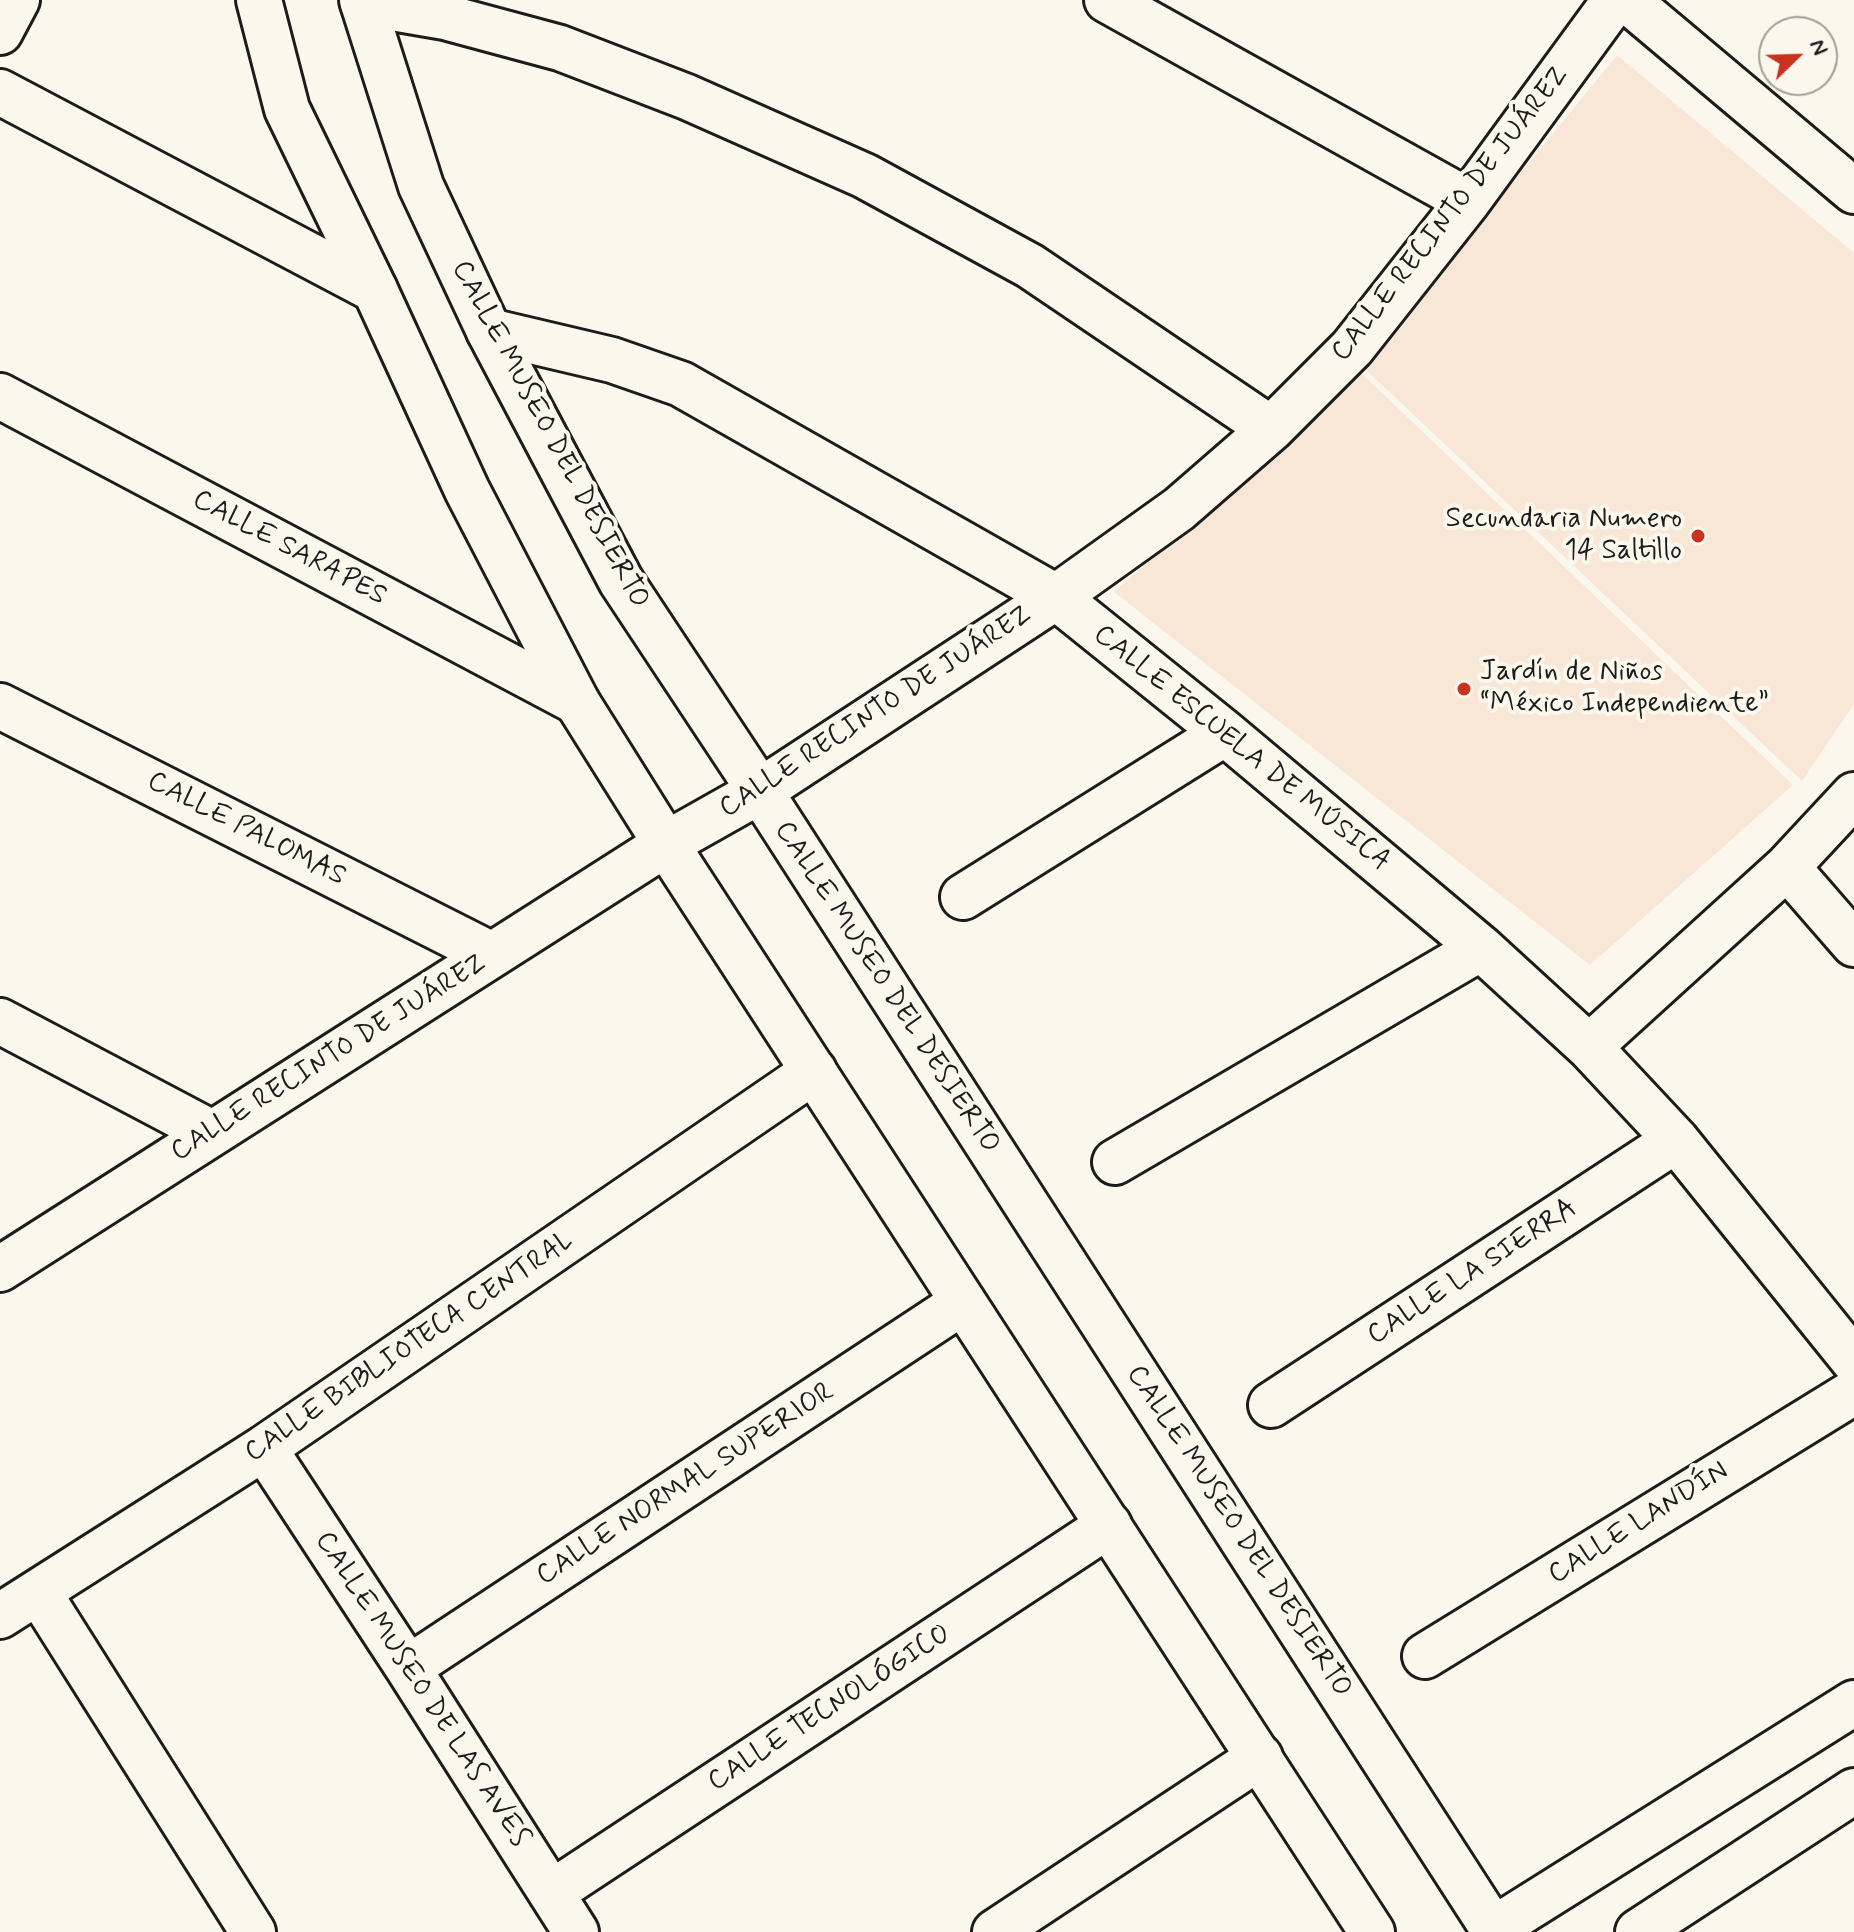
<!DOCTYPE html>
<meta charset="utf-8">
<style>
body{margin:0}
#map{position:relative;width:1854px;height:1932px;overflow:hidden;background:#fbf7ec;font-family:Mynerve,sans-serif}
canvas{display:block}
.north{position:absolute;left:1758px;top:16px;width:80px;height:80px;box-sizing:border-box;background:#fbf7ec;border:2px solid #a29f99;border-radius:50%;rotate:67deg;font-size:22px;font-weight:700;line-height:32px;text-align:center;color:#1c1c1c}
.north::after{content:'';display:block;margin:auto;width:28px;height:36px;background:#c8321e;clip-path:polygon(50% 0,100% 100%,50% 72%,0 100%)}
</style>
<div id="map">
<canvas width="1854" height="1932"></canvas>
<div class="north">N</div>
</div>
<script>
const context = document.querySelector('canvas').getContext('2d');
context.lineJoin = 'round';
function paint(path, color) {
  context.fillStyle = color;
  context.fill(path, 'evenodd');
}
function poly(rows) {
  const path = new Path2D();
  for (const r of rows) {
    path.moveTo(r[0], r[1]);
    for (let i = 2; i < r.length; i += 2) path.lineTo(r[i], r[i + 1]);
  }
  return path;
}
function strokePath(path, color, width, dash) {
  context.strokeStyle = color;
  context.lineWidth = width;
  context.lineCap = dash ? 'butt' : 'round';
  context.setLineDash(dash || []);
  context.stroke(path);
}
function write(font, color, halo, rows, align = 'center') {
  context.font = font + ' Mynerve,sans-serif';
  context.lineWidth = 8;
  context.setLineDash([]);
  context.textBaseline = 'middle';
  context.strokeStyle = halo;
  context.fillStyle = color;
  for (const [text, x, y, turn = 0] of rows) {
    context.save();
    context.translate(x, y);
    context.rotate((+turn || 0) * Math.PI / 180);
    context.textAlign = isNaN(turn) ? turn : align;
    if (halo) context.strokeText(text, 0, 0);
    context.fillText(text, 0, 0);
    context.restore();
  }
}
const built = poly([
 [1617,55,1854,253,1854,704,1802,781,1363,367],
 [1360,372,1793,785,1590,965,1114,592]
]);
const minor = poly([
 [1107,0,1468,201],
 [1627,0,1854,191],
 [363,3,445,17,560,48,687,97,865,176,1030,266,1271,429],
 [0,32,17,0],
 [0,92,375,290],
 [489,331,612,360,681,384,1056,597,1225,733,1481,948,1589,1047,1676,1140,1854,1361],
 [0,396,577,702],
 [0,706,492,955],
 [1787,867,1854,944],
 [963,897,1225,733],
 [0,1021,212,1133],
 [1589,1047,1787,867,1854,795],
 [1115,1162,1481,948],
 [0,1269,666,844,760,791,1056,597,1179,509,1271,429,1352,348,1468,201,1615,0],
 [1271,1405,1676,1140],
 [264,1448,408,1668,576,1932],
 [39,1593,253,1932],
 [0,1616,264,1448,814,1071],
 [1425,1656,1854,1392],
 [408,1668,963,1302],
 [551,1893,1109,1525],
 [1494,1929,1854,1703],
 [995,1932,1260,1757],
 [1638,1932,1854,1791]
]);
const tertiary = poly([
 [259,0,287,109,375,290,467,490,577,702,666,844,1372,1932],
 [362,0,421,186,489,331,621,581,760,791,1495,1932]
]);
const markers = [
 [1698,536,8,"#c8321e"],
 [1464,689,8,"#c8321e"]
];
const streetNames = [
 ["CALLE RECINTO DE JUÁREZ",1451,215,-52],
 ["CALLE MUSEO DEL DESIERTO",549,435,62],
 ["CALLE SARAPES",289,549,28],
 ["CALLE RECINTO DE JUÁREZ",876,713,-33],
 ["CALLE ESCUELA DE MÚSICA",1241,749,39],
 ["CALLE PALOMAS",246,830,27],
 ["CALLE MUSEO DEL DESIERTO",886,988,57],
 ["CALLE RECINTO DE JUÁREZ",329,1059,-32],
 ["CALLE LA SIERRA",1473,1273,-33],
 ["CALLE BIBLIOTECA CENTRAL",410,1348,-34],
 ["CALLE NORMAL SUPERIOR",686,1485,-33],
 ["CALLE LANDÍN",1639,1524,-32],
 ["CALLE MUSEO DEL DESIERTO",1238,1532,57],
 ["CALLE MUSEO DE LAS AVES",421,1690,57],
 ["CALLE TECNOLÓGICO",830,1709,-33]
];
const poiNames = [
 ["Secundaria Numero",1682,520],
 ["14 Saltillo",1682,552],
 ["Jardín de Niños",1480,673,"left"],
 ["“México Independiente”",1480,705,"left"]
];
paint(built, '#f8e7d6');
strokePath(minor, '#1c1c1c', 50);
strokePath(tertiary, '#1c1c1c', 50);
strokePath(minor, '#fbf7ec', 44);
strokePath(tertiary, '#fbf7ec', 44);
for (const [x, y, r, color] of markers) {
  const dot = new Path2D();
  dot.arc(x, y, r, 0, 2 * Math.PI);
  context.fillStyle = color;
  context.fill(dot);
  strokePath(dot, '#fbf7ec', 3);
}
write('28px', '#1c1c1c', '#fbf7ec', streetNames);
write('28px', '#1c1c1c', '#fbf7ec', poiNames, 'right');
</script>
